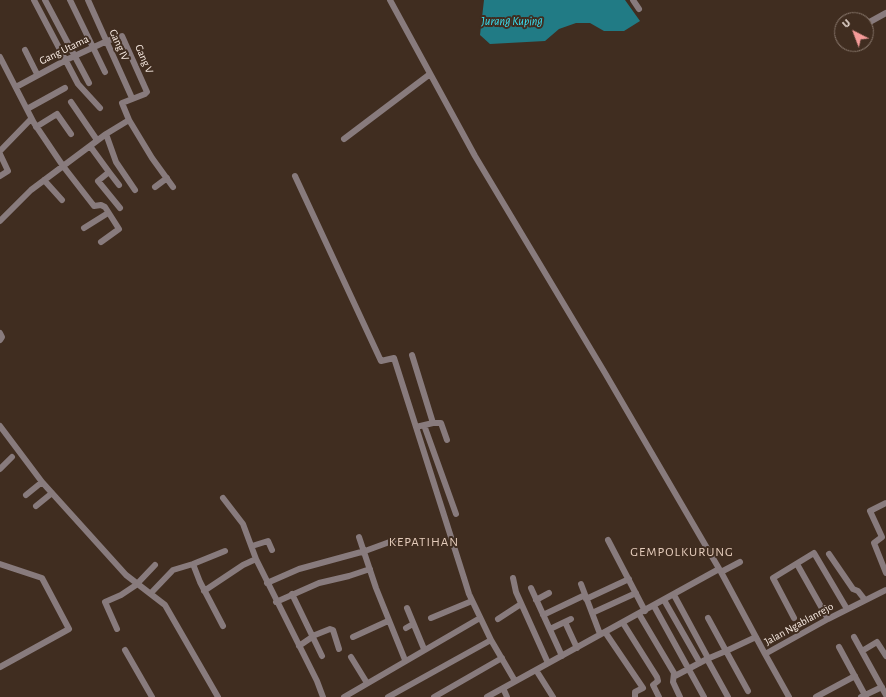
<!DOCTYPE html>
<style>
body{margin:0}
#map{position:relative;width:886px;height:697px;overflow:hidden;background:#402d20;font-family:"Alegreya Sans",sans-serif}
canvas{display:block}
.north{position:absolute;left:834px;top:12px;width:40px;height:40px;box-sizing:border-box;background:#402d20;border:1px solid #8a796e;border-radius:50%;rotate:318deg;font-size:11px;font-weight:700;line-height:16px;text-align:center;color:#f8ebe3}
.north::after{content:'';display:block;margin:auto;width:14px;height:18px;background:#f59b99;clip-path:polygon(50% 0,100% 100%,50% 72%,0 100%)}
</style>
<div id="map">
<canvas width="886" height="697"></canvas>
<div class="north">U</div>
</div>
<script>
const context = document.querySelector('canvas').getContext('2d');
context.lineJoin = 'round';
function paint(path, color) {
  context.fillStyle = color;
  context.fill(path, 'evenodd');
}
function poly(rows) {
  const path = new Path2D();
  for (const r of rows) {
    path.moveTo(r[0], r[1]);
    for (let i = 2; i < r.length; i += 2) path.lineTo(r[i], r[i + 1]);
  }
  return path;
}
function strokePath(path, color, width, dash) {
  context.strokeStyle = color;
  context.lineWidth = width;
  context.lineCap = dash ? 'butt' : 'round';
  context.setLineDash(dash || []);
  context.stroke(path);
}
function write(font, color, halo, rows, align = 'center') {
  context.font = font + ' "Alegreya Sans",sans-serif';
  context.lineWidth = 4;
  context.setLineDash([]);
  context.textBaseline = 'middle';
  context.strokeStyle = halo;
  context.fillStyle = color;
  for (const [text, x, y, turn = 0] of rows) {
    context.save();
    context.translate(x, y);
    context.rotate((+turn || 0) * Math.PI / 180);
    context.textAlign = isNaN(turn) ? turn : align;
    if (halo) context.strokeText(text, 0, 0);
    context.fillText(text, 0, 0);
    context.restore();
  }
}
const water = poly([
 [484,0,625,0,640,21,624,31,604,31,590,23,576,23,559,29,545,41,490,44,480,35]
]);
const minor = poly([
 [34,0,78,84,100,108],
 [45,0,89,83],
 [70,0,105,72],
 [88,0,132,98],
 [390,0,475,156,605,373,721,572,765,654,828,619,886,590],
 [633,0,639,9],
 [866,24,886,13],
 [25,50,37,74],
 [0,57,34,123,63,166,94,206,101,205,105,207,119,229,101,242],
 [16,87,66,60,107,41,122,36,147,92,145,94,122,103,129,120],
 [71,102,97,140],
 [27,109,65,88],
 [36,127,57,114,71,134],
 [106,134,116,162,135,190],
 [344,139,430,74],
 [90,146,109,172,98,181,120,208],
 [0,151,31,119],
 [0,154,8,171,0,176],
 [109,172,119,185],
 [295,176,381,361,394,358,416,427],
 [44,180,62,200],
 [155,187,167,178],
 [0,221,31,190,106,134,129,120,152,158,173,187],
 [84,228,108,213],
 [0,333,2,337,0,340],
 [412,355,433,423,416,427,464,578,469,594,491,640,515,681],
 [433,423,441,423,447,440],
 [424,425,456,514],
 [0,426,42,482,126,575,165,605,218,697],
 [0,469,12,457],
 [26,495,42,482],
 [223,498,243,524,256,559,317,681,323,697],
 [886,503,870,511,882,537,874,543,886,573],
 [36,506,52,493],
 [359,537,376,588,405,660],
 [608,540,645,611],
 [252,546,268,541,272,550],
 [829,554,853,589,858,591,865,600],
 [0,564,42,578,69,629,0,667],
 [193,564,200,582,223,626],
 [797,564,828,619],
 [721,572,740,562],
 [513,578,516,592,548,663],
 [267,583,299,569,365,551,395,540],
 [581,584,600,634],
 [531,588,562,656],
 [204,591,243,565,256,559],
 [151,593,173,570,193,564,225,551],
 [292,594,322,656],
 [674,595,708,658],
 [586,599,629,579],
 [536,600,549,593],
 [664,600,700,663],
 [276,602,319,583,349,576,370,569],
 [654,606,704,697],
 [407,608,424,649],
 [592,613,636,593],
 [639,614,674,673,673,682,680,697],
 [543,615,585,595],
 [431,618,472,601],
 [794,618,773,578,814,553,847,609],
 [498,619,521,604],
 [565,622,577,648],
 [623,623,657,677,658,681,653,685,659,697],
 [406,628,413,624],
 [117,629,105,602,121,595,136,585,155,565],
 [550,629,571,619],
 [605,632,643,688,635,692,635,697],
 [353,637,388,621],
 [854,637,886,695],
 [299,646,315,635,330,629,333,630,339,649],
 [839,647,866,697],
 [125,650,152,697],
 [862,651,877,642,886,656],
 [765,654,789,697],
 [351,657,367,683],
 [707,659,726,651,708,618],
 [536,670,553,697],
 [675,676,707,659,728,697],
 [503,688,507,697],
 [748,691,726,651,756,637],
 [344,697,480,618],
 [388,697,491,640],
 [434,697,502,658],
 [487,697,719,569],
 [816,697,855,676],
 [861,697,882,687]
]);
const streetNames = [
 ["Gang IV",119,45,66],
 ["Gang Utama",64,50,-26],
 ["Gang V",144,59,67],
 ["Jalan Ngablanrejo",799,624,-29]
];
const waterNames = [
 ["Jurang Kuping",512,21]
];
const quarterNames = [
 ["KEPATIHAN",424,542],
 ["GEMPOLKURUNG",682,552]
];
paint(water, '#217b85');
strokePath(minor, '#887b7d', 6);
write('11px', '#f8ebe3', '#402d20', streetNames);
write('italic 12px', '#38e2f4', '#402d20', waterNames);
context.letterSpacing = '1px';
write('13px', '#e5ccbb', '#402d20', quarterNames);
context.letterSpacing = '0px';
</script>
